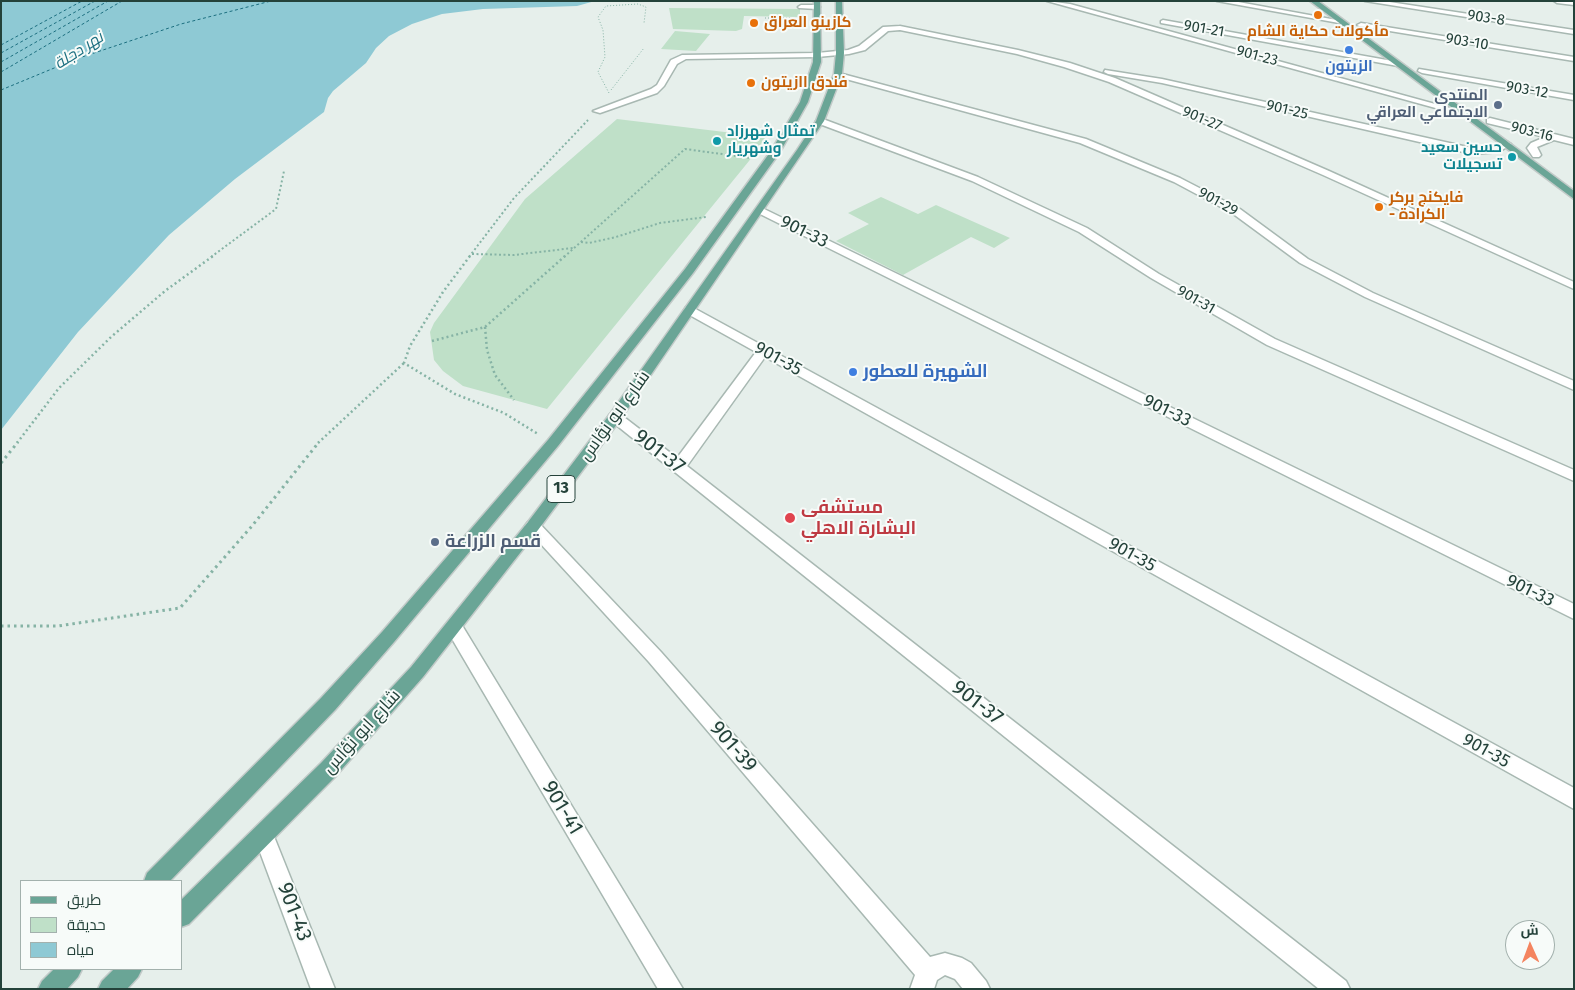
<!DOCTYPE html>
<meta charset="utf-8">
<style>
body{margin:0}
#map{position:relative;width:1575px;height:990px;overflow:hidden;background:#e6efeb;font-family:"Fira Sans",Cairo,sans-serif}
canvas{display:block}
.frame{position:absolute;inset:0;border:2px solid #24423a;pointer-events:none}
.legend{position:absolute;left:20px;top:880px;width:162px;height:90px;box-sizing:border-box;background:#f7fbf9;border:1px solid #a3b1ad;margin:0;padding:6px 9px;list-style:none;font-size:15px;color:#24423a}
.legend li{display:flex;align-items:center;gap:10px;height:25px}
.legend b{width:25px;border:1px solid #a3b1ad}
.north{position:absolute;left:1505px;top:920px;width:50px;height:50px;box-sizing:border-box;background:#f7fbf9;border:1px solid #a3b1ad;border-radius:50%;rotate:358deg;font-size:14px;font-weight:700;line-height:20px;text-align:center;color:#24423a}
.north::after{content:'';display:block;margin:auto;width:18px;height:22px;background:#f4845f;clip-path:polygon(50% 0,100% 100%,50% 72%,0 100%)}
</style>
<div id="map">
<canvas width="1575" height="990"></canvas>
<div class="frame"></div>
<ul class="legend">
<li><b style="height:6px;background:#6aa596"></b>طريق</li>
<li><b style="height:14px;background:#bfe0c8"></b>حديقة</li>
<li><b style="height:14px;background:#8ec9d4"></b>مياه</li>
</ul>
<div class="north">ش</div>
</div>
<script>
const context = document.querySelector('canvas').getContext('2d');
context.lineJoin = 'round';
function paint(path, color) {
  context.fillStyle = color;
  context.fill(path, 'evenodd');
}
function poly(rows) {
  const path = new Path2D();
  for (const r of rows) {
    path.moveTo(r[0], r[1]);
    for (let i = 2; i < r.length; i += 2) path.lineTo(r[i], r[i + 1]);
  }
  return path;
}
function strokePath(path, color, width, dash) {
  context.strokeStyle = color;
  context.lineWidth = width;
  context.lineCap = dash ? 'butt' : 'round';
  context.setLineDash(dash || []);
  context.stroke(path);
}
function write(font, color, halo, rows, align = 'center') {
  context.font = font + ' "Fira Sans",Cairo,sans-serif';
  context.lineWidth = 4;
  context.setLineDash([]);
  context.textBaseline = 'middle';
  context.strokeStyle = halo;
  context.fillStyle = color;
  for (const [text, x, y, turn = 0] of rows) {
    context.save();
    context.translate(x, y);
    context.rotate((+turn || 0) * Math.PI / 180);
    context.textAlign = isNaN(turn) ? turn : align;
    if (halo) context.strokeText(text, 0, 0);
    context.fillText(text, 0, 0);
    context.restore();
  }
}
const green = poly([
 [669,8,800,9,800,17,744,16,742,29,736,31,673,29],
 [773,19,797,19,796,29,771,29],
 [675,31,710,34,696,51,661,49],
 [617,119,766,137,749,161,547,409,463,386,443,371,434,360,430,332,434,323,525,199],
 [881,197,918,214,936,205,1010,238,994,248,971,237,903,275,836,241,869,224,848,213]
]);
const water = poly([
 [1,1,595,1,577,6,483,9,442,14,412,24,389,36,376,48,366,63,333,91,328,98,324,112,235,179,169,235,78,332,1,430]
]);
const ferry = poly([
 [1,45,82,1],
 [1,53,95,1],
 [1,62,108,1],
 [1,72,122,1],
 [1,90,76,59,181,24,271,1]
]);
const pathFar3 = poly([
 [765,18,791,18],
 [611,90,644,48],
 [609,93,598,72,605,57,603,30,598,17,606,6,638,4,646,7,644,23]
]);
const pathFar2 = poly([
 [581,242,589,243,616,237,660,223,706,217],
 [472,254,514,255,573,248],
 [211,257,276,209,284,171],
 [469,257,514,198,588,120],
 [564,257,685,149,751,158]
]);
const pathFar1 = poly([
 [470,256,443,292,410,346,404,363,455,394,504,413,538,434],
 [485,327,487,350,495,375,514,400],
 [432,341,485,327,565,256],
 [17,443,59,388,111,337,165,291,213,256],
 [318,443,404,363]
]);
const path = poly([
 [1,463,18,442],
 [1,626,58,626,180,608,252,526,319,442]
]);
const minor = poly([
 [1047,1,1070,4,1468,113,1461,115,1047,1],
 [1217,1,1233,1,1342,21,1339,23,1217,1],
 [1365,1,1383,1,1574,30,1574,34,1365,1],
 [1554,1,1574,1,1574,5,1557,3,1554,1],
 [801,5,817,5,820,7,817,9,799,8,798,7,801,5],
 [1163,20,1398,62,1402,64,1398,66,1161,23,1161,21,1163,20],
 [1361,23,1574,57,1574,61,1359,26,1357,25,1361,23],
 [900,26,1018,50,1070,63,1115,78,1329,171,1574,282,1574,289,1323,175,1109,82,1064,67,1017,54,900,30,888,31,865,50,849,54,817,57,686,59,677,64,664,86,657,93,600,113,593,111,651,89,657,85,671,60,682,55,817,53,848,50,859,46,883,27,900,26],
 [1419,69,1574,95,1574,100,1422,73,1418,71,1419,69],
 [1105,70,1162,79,1472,148,1494,147,1506,141,1511,144,1499,152,1472,154,1162,83,1108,74,1104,72,1105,70],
 [835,72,1086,139,1180,178,1240,209,1308,259,1373,293,1574,381,1574,390,1365,297,1300,263,1232,213,1174,182,1080,143,835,76,835,72],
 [820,118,978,177,1087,228,1159,274,1275,339,1574,470,1574,481,1267,345,1151,278,1079,232,972,181,817,123,816,121,820,118],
 [1490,118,1574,139,1574,145,1554,140,1537,147,1541,155,1539,157,1533,157,1527,148,1531,143,1545,137,1487,123,1487,119,1490,118],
 [760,207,1574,604,1574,619,756,212,755,210,760,207],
 [690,306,1574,788,1574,809,765,357,687,466,1346,981,1350,989,1319,989,610,420,608,417,610,414,620,414,677,458,756,352,686,313,684,310,686,307,690,306],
 [533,520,538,522,661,652,930,957,945,953,962,958,971,963,986,981,990,989,963,989,955,979,945,975,937,980,934,989,910,989,915,975,649,662,528,530,525,526,528,522,533,520],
 [454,620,460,622,683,989,658,989,448,632,445,627,448,622,454,620],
 [264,826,271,829,335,989,311,989,254,836,257,829,264,826]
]);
const major = poly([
 [814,1,820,1,821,62,808,102,780,152,693,273,558,446,394,642,335,710,170,881,144,881,147,873,321,698,382,632,548,440,685,269,771,151,800,102,813,62,814,1],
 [836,1,842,1,844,53,842,74,824,121,620,420,538,530,423,677,335,777,189,924,181,927,181,900,321,763,411,667,528,522,610,414,797,150,816,121,834,74,836,53,836,1],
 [1310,1,1318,1,1574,191,1574,199,1310,1],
 [54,969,82,969,78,977,67,989,38,989,42,981,54,969],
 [114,969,142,969,138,977,127,989,98,989,102,981,114,969]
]);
const markers = [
 [1318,15,5,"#e8710a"],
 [754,23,5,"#e8710a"],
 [1349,50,5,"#3f7fe0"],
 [751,83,5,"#e8710a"],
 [1498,105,5,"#5c6f8a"],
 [717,141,5,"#0f9aa8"],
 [1512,157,5,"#0f9aa8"],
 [1379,207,5,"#e8710a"],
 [853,372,5,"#3f7fe0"],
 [790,518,6,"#e0444e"],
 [435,542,5,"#5c6f8a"]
];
const farStreetnames = [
 ["903-8",1486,18,9],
 ["901-21",1204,29,10],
 ["903-10",1467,42,9],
 ["901-23",1257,56,15],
 ["903-12",1527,90,10],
 ["901-25",1287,110,13],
 ["901-27",1202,119,23],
 ["903-16",1532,132,14],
 ["901-29",1218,202,29],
 ["901-31",1196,300,30]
];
const farFoodnames = [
 ["كازينو العراق",764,23],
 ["مأكولات حكاية الشام",1318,32,"center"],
 ["فندق اازيتون",761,83],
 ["فايكنج بركر",1389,198],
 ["- الكرادة",1389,215]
];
const farShopnames = [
 ["الزيتون",1349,67]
];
const farServicenames = [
 ["المنتدى",1488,96],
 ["الاجتماعي العراقي",1488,113]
];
const farCulturenames = [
 ["تمثال شهرزاد",727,132],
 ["وشهريار",727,149],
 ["حسين سعيد",1502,148,"right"],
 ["تسجيلات",1502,165,"right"]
];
const farWaternames = [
 ["نهر دجلة",79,51,-33]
];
const shields = [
 [561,489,28]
];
const shieldNames = [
 ["13",561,489]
];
const streetNames = [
 ["901-33",804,232,26],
 ["901-35",778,359,29],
 ["901-33",1167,411,26],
 ["شارع ابو نؤاس",615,416,-54],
 ["901-35",1132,555,29],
 ["901-33",1530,591,26],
 ["شارع ابو نؤاس",362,732,-48],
 ["901-35",1486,751,29]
];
const shopNames = [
 ["الشهيرة للعطور",863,372]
];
const healthNames = [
 ["مستشفى",801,508],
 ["البشارة الاهلي",801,529]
];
const serviceNames = [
 ["قسم الزراعة",445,542]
];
const nearStreetnames = [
 ["901-37",659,452,38],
 ["901-37",977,703,38],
 ["901-39",733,747,49],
 ["901-41",562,808,59],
 ["901-43",294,912,69]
];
paint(green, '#bfe0c8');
paint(water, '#8ec9d4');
strokePath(ferry, '#1c6f80', 1, [3, 2.5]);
strokePath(minor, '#a8b8b2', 3);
strokePath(major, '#c2cac8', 3);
strokePath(pathFar3, '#86b3a5', 1, [1, 2]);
strokePath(pathFar2, '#86b3a5', 2, [2, 2.5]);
strokePath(pathFar1, '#86b3a5', 2.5, [2, 3]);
strokePath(path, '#86b3a5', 3, [2.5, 4]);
paint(minor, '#fff');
paint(major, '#6aa596');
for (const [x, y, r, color] of markers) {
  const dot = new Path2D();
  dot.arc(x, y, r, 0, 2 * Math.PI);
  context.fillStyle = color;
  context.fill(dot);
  strokePath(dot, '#f7fbf9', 2);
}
write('15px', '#24423a', '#f7fbf9', farStreetnames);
write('bold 15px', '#c56008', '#f7fbf9', farFoodnames, 'left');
write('bold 15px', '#366cbe', '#f7fbf9', farShopnames);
write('bold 15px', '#4e5e75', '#f7fbf9', farServicenames, 'right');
write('bold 15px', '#0d838f', '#f7fbf9', farCulturenames, 'left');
write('italic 16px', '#1c6f80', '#f7fbf9', farWaternames);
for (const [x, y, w] of shields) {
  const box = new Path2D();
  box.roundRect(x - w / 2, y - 13.5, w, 27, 4);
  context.fillStyle = '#f7fbf9';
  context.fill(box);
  strokePath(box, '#24423a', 1);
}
write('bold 16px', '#24423a', null, shieldNames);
write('18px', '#24423a', '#f7fbf9', streetNames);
write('bold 18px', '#366cbe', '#f7fbf9', shopNames, 'left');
write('bold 18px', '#be3a42', '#f7fbf9', healthNames, 'left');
write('bold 18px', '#4e5e75', '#f7fbf9', serviceNames, 'left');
write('21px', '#24423a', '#f7fbf9', nearStreetnames);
</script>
